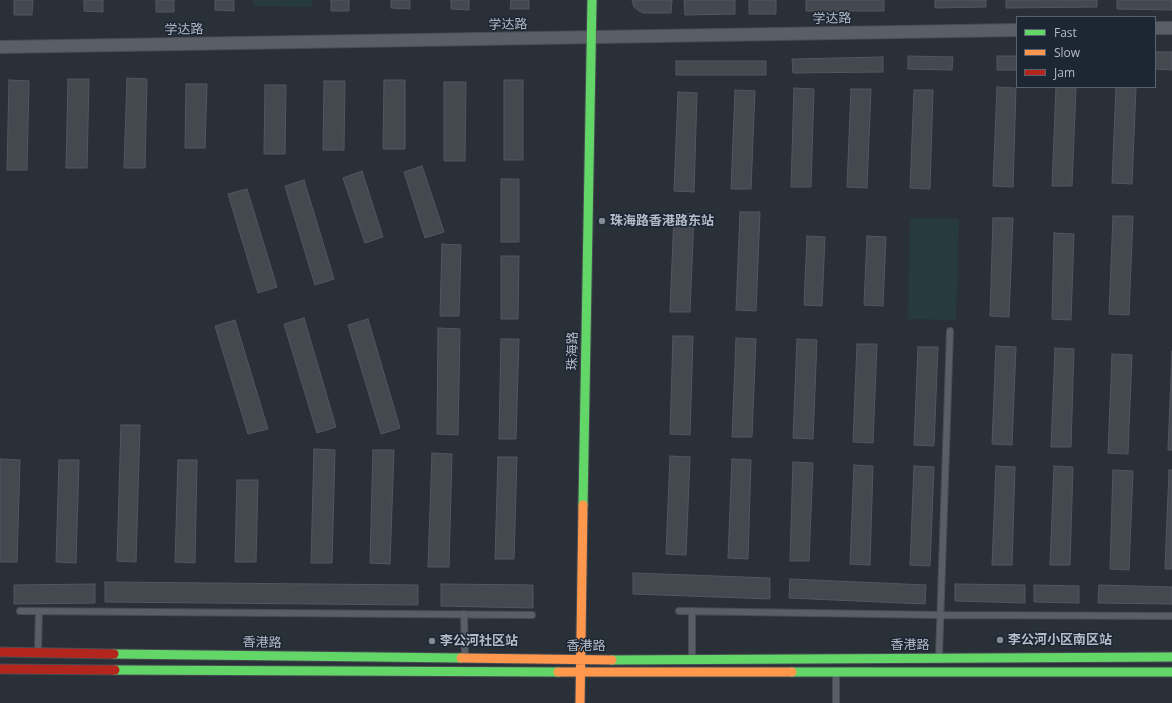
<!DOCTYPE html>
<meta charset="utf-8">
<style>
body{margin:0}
#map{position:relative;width:1172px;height:703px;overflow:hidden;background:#2a3038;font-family:"Open Sans",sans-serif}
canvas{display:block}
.legend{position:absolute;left:1016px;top:16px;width:140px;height:72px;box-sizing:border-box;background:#1d2633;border:1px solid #59626f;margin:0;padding:5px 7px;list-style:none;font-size:12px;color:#b4bcc9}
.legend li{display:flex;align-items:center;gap:8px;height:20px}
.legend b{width:20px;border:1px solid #59626f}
</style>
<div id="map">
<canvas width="1172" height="703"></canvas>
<ul class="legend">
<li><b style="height:5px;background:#63d668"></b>Fast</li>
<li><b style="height:5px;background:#ff974d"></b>Slow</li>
<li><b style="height:5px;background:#b3261e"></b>Jam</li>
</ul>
</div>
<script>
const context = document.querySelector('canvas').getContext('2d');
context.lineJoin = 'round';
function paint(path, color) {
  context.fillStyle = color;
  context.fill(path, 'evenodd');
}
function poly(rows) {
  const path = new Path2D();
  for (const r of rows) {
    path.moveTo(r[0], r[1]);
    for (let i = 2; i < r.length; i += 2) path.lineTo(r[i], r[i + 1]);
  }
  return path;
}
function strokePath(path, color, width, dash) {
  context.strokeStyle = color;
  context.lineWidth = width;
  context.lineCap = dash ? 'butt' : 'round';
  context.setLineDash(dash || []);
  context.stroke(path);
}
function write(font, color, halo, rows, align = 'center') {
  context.font = font + ' "Open Sans","Noto Sans SC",sans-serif';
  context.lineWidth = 3;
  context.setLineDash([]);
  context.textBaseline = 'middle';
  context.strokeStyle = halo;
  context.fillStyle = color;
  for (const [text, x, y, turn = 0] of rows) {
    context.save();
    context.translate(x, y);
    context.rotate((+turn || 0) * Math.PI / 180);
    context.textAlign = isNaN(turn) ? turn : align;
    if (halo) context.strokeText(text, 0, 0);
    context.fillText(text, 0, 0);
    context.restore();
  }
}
const green = poly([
 [253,0,312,0,312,7,253,6],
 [910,218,959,219,956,320,908,319]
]);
const building = poly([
 [14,0,33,0,32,15,14,15,14,0],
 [84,0,103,0,103,12,84,11,84,0],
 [156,0,174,0,174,12,156,12,156,0],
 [215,0,234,0,234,11,215,10,215,0],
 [331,0,349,0,349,11,331,11,331,0],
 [391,0,410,0,410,9,391,8,391,0],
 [451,0,469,0,469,10,451,9,451,0],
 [511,0,529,0,529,9,510,9,511,0],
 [632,0,672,0,671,13,644,13,639,11,634,7,632,0],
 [684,0,735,0,735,14,685,15,684,0],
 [749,0,776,0,776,14,749,14,749,0],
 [806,0,884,0,884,11,806,11,806,0],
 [935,0,986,0,986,7,935,8,935,0],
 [1006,0,1097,0,1097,7,1006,8,1006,0],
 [1117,0,1172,0,1172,10,1117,9,1117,0],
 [1155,52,1172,52,1172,70,1155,69,1155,52],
 [908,56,953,57,952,70,908,69,908,56],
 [997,56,1017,56,1017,70,997,70,997,56],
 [883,57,883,72,793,73,792,59,883,57],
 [676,61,766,61,766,75,676,75,676,61],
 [127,78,147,79,145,168,124,168,127,78],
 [68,79,89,79,87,168,66,168,68,79],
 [9,80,29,81,27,170,7,170,9,80],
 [384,80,405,80,405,149,383,149,384,80],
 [504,80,523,80,523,160,504,160,504,80],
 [324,81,345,81,344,150,323,150,324,81],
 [444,82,466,82,465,161,444,161,444,82],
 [186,84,207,84,205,148,185,148,186,84],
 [265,85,286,85,285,154,264,154,265,85],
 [997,87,1016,88,1013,187,993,186,997,87],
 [1056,87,1076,88,1072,186,1052,186,1056,87],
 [1116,87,1136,87,1132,184,1112,183,1116,87],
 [794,88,814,89,811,187,791,187,794,88],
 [851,89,871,89,867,188,847,187,851,89],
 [735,90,755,91,751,189,731,189,735,90],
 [914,90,933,90,930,189,910,188,914,90],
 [678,92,697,93,694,192,674,191,678,92],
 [422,166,444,232,425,238,404,172,422,166],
 [362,171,383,237,365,243,343,178,362,171],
 [501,179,519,179,519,242,501,242,501,179],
 [304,180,334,279,315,285,285,186,304,180],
 [247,189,277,287,258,293,228,194,247,189],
 [740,212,760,212,756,311,736,310,740,212],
 [674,213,694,214,690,312,670,312,674,213],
 [1113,216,1133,216,1129,315,1109,314,1113,216],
 [993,218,1013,218,1009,317,990,316,993,218],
 [1054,233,1074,234,1071,320,1052,319,1054,233],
 [807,236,825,237,822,306,804,305,807,236],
 [867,236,886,237,883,306,864,305,867,236],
 [442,244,461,245,459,316,440,316,442,244],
 [501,256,519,256,518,319,501,319,501,256],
 [304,318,336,427,317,433,284,324,304,318],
 [368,319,400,428,381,434,348,325,368,319],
 [235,320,268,429,248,434,215,326,235,320],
 [438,328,460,329,458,435,437,434,438,328],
 [673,336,693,336,690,435,670,434,673,336],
 [736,338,756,339,752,437,732,437,736,338],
 [501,339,519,339,516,439,499,439,501,339],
 [797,339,817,340,813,439,793,438,797,339],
 [857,344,877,344,873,443,853,442,857,344],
 [996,346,1016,347,1012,445,992,444,996,346],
 [918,347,938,347,934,446,914,445,918,347],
 [1055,348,1074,349,1071,447,1051,447,1055,348],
 [1172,351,1172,450,1168,450,1172,351],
 [1112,354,1132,355,1128,454,1108,453,1112,354],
 [121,425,140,425,136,562,117,561,121,425],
 [314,449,335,450,332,563,311,563,314,449],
 [373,450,394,450,390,564,370,563,373,450],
 [432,453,452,454,449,567,428,567,432,453],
 [670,456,690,457,686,555,666,554,670,456],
 [498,457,517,457,514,559,495,559,498,457],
 [0,459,20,460,17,562,0,562,0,459],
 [732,459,751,460,748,559,728,558,732,459],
 [59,460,79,460,76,563,56,562,59,460],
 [178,460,197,460,195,563,175,562,178,460],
 [793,462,813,463,809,561,790,561,793,462],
 [854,465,873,466,870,565,850,564,854,465],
 [914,466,934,467,930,566,910,565,914,466],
 [996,466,1015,467,1012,565,992,565,996,466],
 [1054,466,1073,467,1070,565,1050,565,1054,466],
 [1113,470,1133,471,1129,570,1110,569,1113,470],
 [1169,470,1172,470,1172,569,1165,569,1169,470],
 [237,480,258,480,256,562,235,562,237,480],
 [633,573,770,578,770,599,633,594,633,573],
 [790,579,926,585,925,604,789,598,790,579],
 [105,582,418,585,418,605,105,602,105,582],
 [95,584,95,603,14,604,14,585,95,584],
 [441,584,533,585,533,608,441,606,441,584],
 [955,584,1025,585,1025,603,955,601,955,584],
 [1034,585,1079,586,1079,603,1034,602,1034,585],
 [1099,585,1172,587,1172,604,1098,603,1099,585]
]);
const lane = poly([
 [20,611,532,615],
 [679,611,940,615,1172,616],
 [692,611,692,658],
 [464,614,465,656],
 [38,651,39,611],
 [939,656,950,331],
 [836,703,836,673]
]);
const street = poly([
 [1155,28,1172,28],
 [0,47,1017,30]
]);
const fast = poly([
 [583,505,592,0],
 [114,654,461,658],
 [612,660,1172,657],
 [115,670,558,672],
 [792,672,1172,672]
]);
const slow = poly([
 [461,658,612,660],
 [558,672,792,672],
 [580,703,583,505]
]);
const jam = poly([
 [0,652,114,654],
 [0,669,115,670]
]);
const markers = [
 [602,221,4,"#848b96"],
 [1000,640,4,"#848b96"],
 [432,641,4,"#848b96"]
];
const streetNames = [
 ["学达路",832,19,-1],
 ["学达路",508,25,-1],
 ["学达路",184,30,-1],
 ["珠海路",573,351,-89],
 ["香港路",262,643,1],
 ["香港路",910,645],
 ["香港路",586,646]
];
const poiNames = [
 ["珠海路香港路东站",610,221],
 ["李公河小区南区站",1008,640],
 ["李公河社区站",440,641]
];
paint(green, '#273a3e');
paint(building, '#444950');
strokePath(building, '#52575f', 1);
strokePath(lane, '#484c53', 8);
strokePath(street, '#484c53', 14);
strokePath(fast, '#484c53', 11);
strokePath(slow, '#484c53', 11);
strokePath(jam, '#484c53', 11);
strokePath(lane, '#5a5e66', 6);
strokePath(street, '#5a5e66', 12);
strokePath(fast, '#63d668', 9);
strokePath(slow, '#ff974d', 9);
strokePath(jam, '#b3261e', 9);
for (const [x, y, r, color] of markers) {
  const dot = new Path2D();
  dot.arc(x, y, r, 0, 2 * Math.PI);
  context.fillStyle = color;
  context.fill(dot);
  strokePath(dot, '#1d2633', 1.5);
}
write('13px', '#b4bcc9', '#1d2633', streetNames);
write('bold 13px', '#b4bcc9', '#1d2633', poiNames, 'left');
</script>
